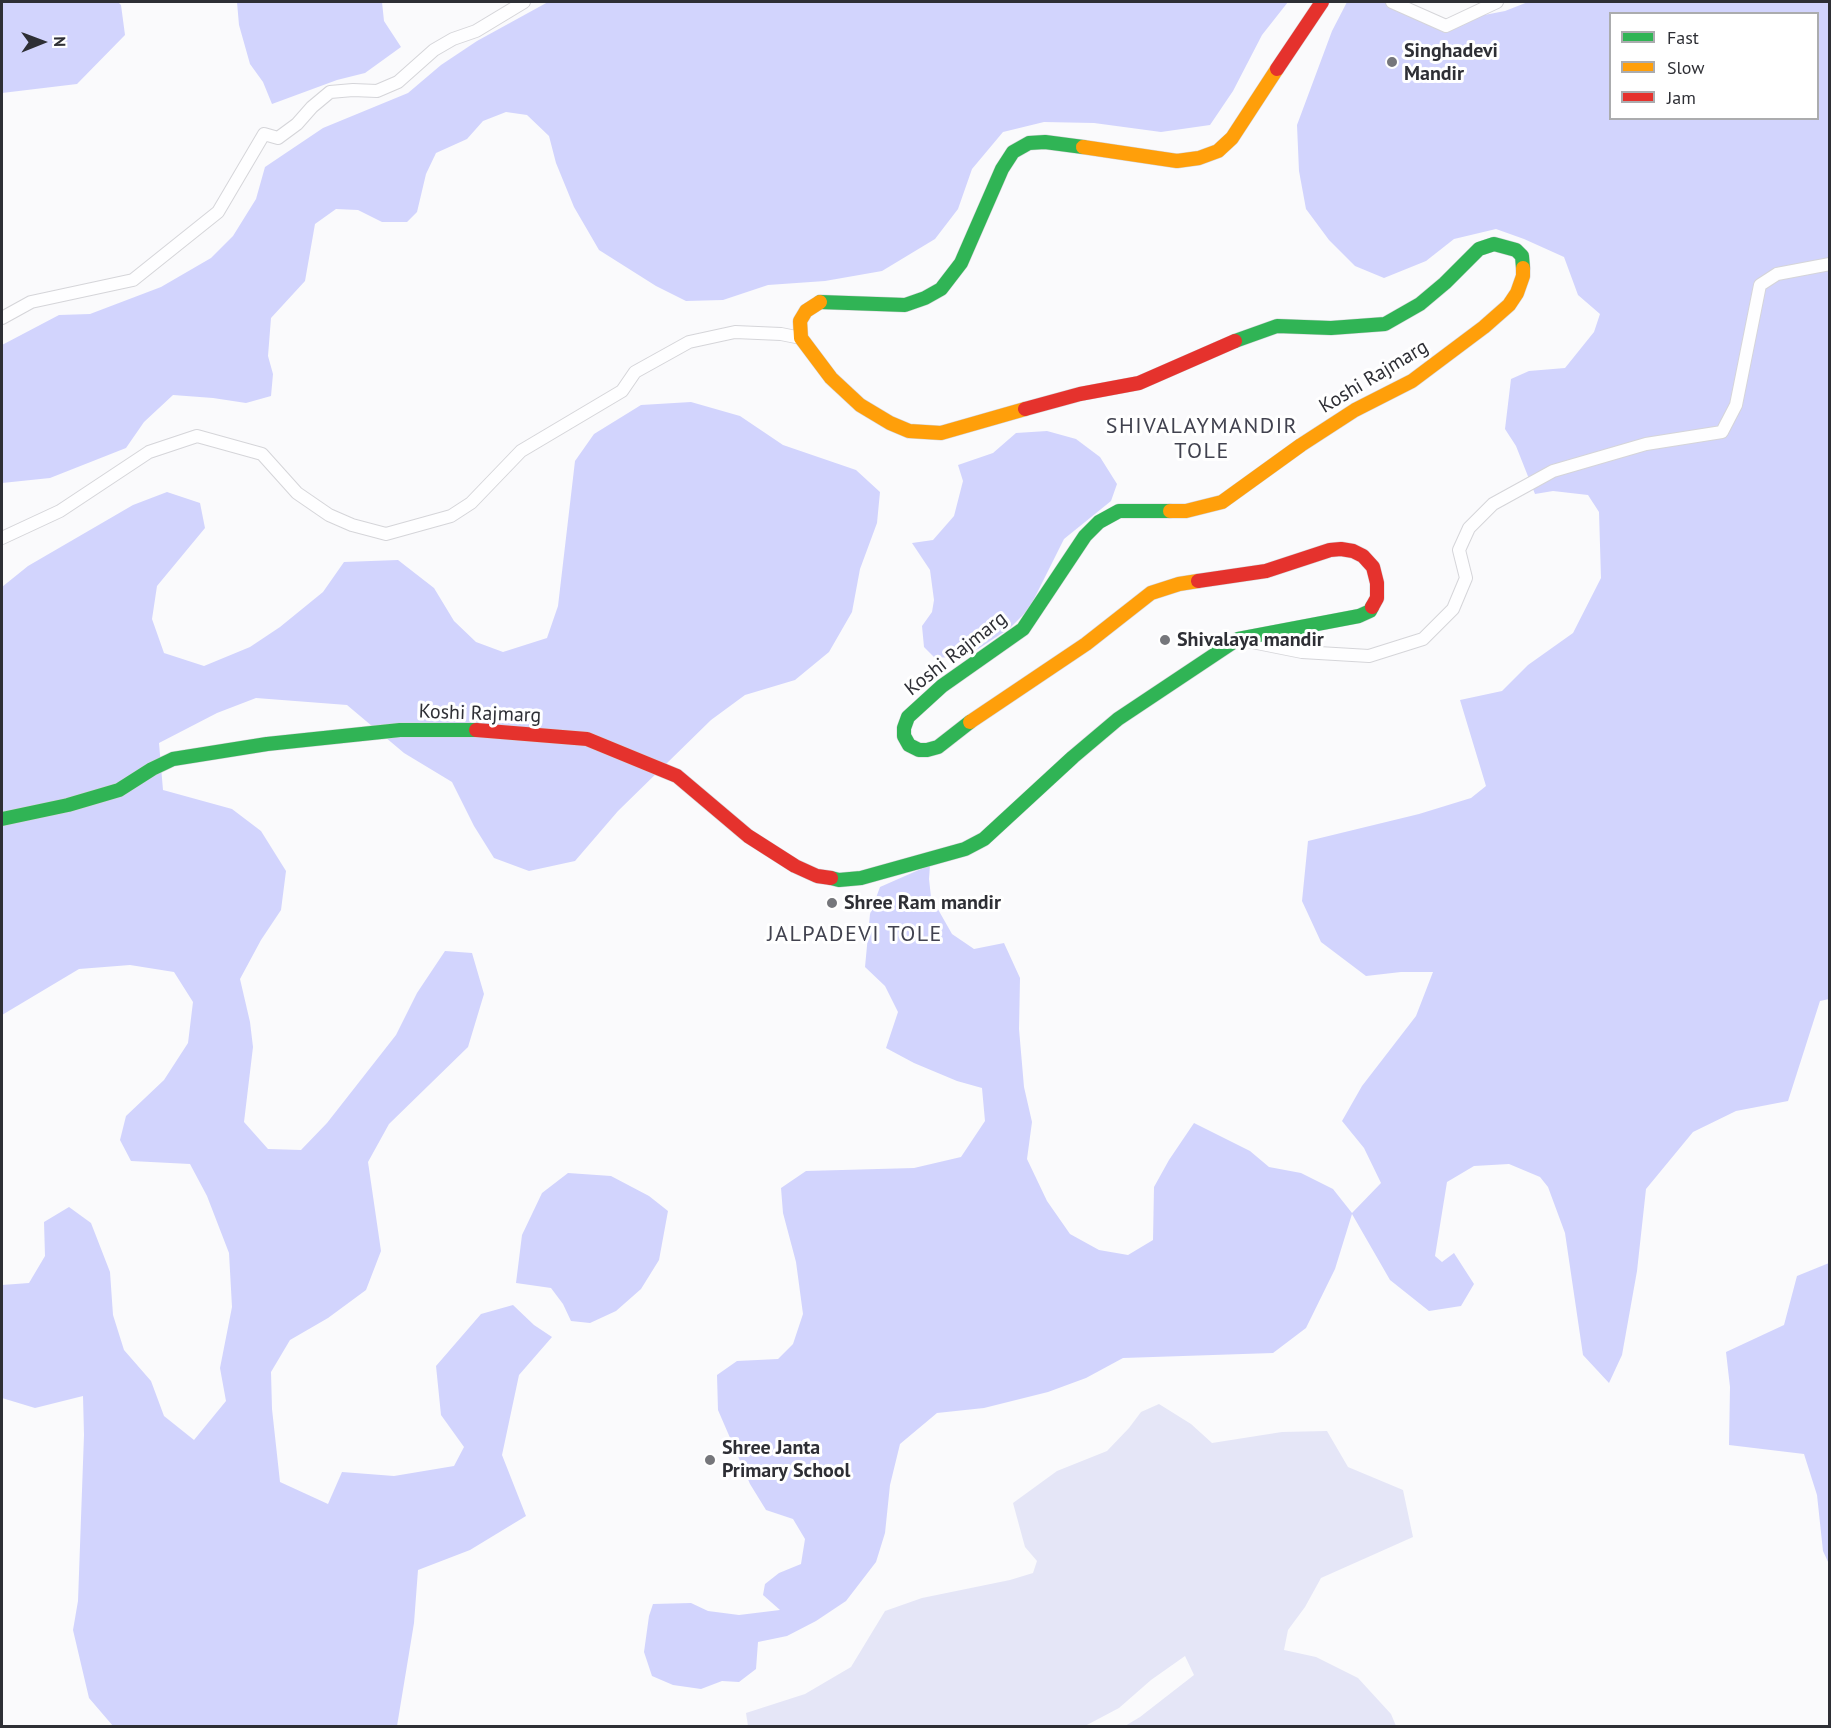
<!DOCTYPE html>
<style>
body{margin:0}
#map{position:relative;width:1831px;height:1728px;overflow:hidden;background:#fafafc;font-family:"PT Sans",sans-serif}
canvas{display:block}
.frame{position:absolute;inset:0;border:3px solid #2e2f35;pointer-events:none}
.legend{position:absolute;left:1609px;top:12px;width:210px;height:108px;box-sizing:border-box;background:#fff;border:2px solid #abacae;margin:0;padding:8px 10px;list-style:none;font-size:18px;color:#2e2f35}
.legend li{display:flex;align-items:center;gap:12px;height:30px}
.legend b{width:30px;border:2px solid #abacae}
.north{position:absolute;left:12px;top:12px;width:60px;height:60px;-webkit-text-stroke:4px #fff;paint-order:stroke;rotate:89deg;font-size:16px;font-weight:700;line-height:24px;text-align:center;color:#2e2f35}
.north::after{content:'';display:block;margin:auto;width:21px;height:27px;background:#2e2f35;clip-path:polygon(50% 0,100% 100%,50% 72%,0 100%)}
</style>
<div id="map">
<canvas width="1831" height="1728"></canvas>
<div class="frame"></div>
<ul class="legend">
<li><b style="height:8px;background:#30b455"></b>Fast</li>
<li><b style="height:8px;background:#ff9f0a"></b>Slow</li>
<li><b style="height:8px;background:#e5322d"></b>Jam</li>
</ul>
<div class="north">N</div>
</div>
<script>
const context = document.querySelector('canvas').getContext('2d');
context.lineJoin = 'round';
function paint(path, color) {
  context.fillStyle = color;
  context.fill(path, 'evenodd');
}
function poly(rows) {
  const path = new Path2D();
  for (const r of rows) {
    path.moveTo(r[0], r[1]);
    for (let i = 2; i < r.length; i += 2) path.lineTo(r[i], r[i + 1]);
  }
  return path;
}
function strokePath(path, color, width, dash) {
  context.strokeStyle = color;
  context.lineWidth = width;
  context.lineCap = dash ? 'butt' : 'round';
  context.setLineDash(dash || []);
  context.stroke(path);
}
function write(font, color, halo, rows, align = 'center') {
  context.font = font + ' "PT Sans",sans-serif';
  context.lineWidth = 6;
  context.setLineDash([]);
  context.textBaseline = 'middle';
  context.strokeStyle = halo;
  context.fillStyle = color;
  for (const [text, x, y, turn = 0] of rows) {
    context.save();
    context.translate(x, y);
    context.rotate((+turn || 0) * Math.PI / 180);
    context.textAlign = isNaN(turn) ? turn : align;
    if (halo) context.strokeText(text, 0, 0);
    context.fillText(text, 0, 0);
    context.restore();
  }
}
const green = poly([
 [1159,1404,1191,1424,1212,1443,1282,1432,1327,1431,1348,1467,1403,1490,1413,1537,1321,1578,1305,1607,1288,1630,1284,1650,1316,1657,1358,1678,1391,1714,1396,1726,1125,1726,1140,1717,1194,1675,1185,1656,1151,1680,1119,1708,1085,1726,748,1726,746,1713,805,1694,851,1667,885,1611,922,1598,1010,1580,1033,1573,1037,1561,1025,1547,1013,1503,1057,1471,1107,1451,1129,1428,1141,1412]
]);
const forest = poly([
 [2,2,118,2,121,5,125,35,77,84,2,93],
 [237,2,382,2,384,21,401,47,365,73,337,80,272,104,263,82,250,64,239,25],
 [548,2,1288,2,1262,35,1233,91,1210,125,1161,132,1094,123,1044,122,1003,132,972,169,958,209,935,239,882,271,825,281,768,285,723,300,686,301,656,286,599,250,574,207,556,163,549,136,527,115,506,112,483,121,467,139,436,153,426,174,417,212,407,222,382,222,358,210,336,209,315,224,305,281,271,318,268,356,273,374,271,396,246,403,213,398,173,395,144,422,126,448,50,478,2,483,2,345,59,315,90,314,161,287,211,258,233,236,256,199,265,167,323,128,408,93,441,65,477,41],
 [1347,2,1395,2,1402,13,1438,24,1505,11,1528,2,1829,2,1829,999,1820,1001,1788,1101,1736,1111,1693,1132,1646,1189,1637,1271,1622,1355,1609,1383,1583,1355,1565,1233,1548,1187,1540,1177,1509,1164,1474,1166,1447,1182,1435,1256,1442,1262,1454,1253,1474,1284,1461,1306,1429,1311,1390,1280,1352,1214,1335,1269,1306,1328,1273,1353,1123,1358,1086,1378,1048,1392,984,1408,937,1413,900,1444,890,1485,885,1533,876,1562,846,1601,816,1621,787,1636,758,1642,756,1669,739,1682,722,1681,701,1689,673,1685,652,1676,644,1652,649,1616,653,1604,691,1603,708,1611,739,1615,780,1610,763,1595,765,1584,779,1573,801,1564,805,1539,793,1519,766,1510,750,1484,718,1410,717,1375,737,1361,778,1359,793,1344,803,1314,796,1262,783,1213,781,1188,806,1171,914,1168,961,1157,985,1121,982,1088,957,1081,914,1063,886,1048,898,1012,885,986,865,967,870,914,880,887,930,865,929,879,931,897,952,934,974,949,1004,943,1020,978,1019,1029,1024,1087,1032,1122,1027,1159,1047,1201,1070,1234,1099,1250,1128,1255,1153,1240,1154,1187,1169,1160,1194,1123,1250,1151,1269,1167,1301,1173,1333,1189,1352,1213,1381,1183,1364,1148,1342,1121,1362,1086,1416,1016,1433,972,1401,972,1366,976,1321,942,1302,901,1308,841,1419,814,1471,798,1486,786,1460,700,1502,691,1528,665,1573,633,1601,578,1599,512,1588,495,1553,491,1535,494,1516,446,1505,429,1511,379,1529,371,1565,368,1594,332,1600,314,1578,295,1564,257,1524,239,1496,229,1454,239,1426,261,1384,278,1355,266,1329,240,1306,209,1299,171,1297,125,1332,31],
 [1610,14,1818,14,1818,118,1610,118],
 [691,402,740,416,783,445,856,470,880,492,877,523,860,569,852,612,829,652,795,680,745,695,711,720,618,811,575,861,529,871,494,858,474,826,452,782,404,753,347,705,256,698,217,713,159,743,163,790,232,809,261,831,286,871,281,910,261,940,240,979,250,1022,253,1047,244,1122,268,1149,301,1150,327,1123,396,1035,417,993,445,951,472,953,484,994,468,1047,389,1124,368,1162,381,1251,366,1290,328,1318,290,1340,271,1372,272,1409,280,1482,328,1504,342,1472,394,1476,454,1466,464,1447,441,1415,436,1366,481,1314,513,1305,534,1325,552,1337,519,1375,502,1455,526,1516,470,1550,418,1570,414,1623,397,1726,113,1726,89,1698,73,1630,78,1601,84,1435,83,1396,35,1408,2,1398,2,1285,29,1283,45,1256,44,1222,69,1207,91,1223,110,1272,113,1315,124,1350,151,1381,164,1416,194,1440,226,1401,220,1368,232,1307,229,1253,207,1196,190,1164,131,1161,120,1140,126,1116,164,1080,188,1043,193,1002,174,972,130,965,79,969,2,1015,2,587,28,566,133,505,167,492,200,503,205,528,157,586,152,619,164,653,204,666,250,647,280,627,323,592,344,562,398,560,434,588,454,621,476,642,503,652,547,638,558,606,575,461,594,434,641,405],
 [1047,431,1076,439,1100,457,1117,484,1111,501,1064,539,1029,609,1010,628,978,649,954,658,934,657,924,647,922,626,932,612,934,600,930,570,912,543,933,540,954,516,963,481,958,465,993,453,1016,433],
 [568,1173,611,1176,649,1196,668,1211,659,1260,641,1289,616,1311,590,1323,571,1321,563,1304,551,1288,516,1283,522,1235,542,1193],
 [1829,1263,1829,1564,1823,1551,1817,1495,1804,1454,1729,1445,1730,1387,1726,1352,1784,1325,1797,1276]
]);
const street = poly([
 [1392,2,1446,26,1497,2],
 [2,318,31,302,133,280,218,212,264,134,278,138,297,124,312,107,330,92,353,90,377,91,398,82,434,50,453,39,476,31,524,2],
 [2,538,60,511,149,452,197,436,262,454,297,493,329,515,352,525,386,534,451,516,471,503,521,451,622,391,635,372,689,342,735,332,781,334,801,338],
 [1247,641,1302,652,1369,656,1423,639,1453,609,1466,578,1459,550,1469,528,1493,504,1553,471,1646,444,1722,432,1736,405,1760,285,1777,274,1830,264]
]);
const fast = poly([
 [820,302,905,305,925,298,941,289,961,263,1002,169,1013,152,1029,143,1045,142,1083,147],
 [1235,341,1277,326,1331,328,1385,324,1420,304,1445,283,1479,249,1494,244,1516,250,1522,256,1523,268],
 [970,722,938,747,927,750,919,750,909,745,904,736,904,728,908,717,942,686,1023,629,1085,536,1099,522,1119,511,1170,511],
 [2,819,68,805,119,790,152,769,173,759,267,744,400,730,476,730],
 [831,878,839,880,861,878,965,849,984,839,1073,757,1118,719,1238,639,1359,616,1370,611,1372,607]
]);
const slow = poly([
 [1083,147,1177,161,1199,158,1218,151,1232,138,1277,69],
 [820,302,806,311,800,321,801,338,831,378,860,405,890,423,909,431,941,433,1025,409],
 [1170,511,1186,511,1222,502,1301,445,1355,410,1412,381,1484,327,1509,305,1517,293,1523,276,1523,268],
 [970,722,1086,644,1151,593,1179,584,1198,581]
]);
const jam = poly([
 [1277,69,1322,2],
 [1025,409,1080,394,1139,383,1235,341],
 [1198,581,1266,571,1330,550,1341,549,1353,551,1363,556,1373,567,1377,583,1377,598,1372,607],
 [476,730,587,739,677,776,748,836,795,866,817,876,831,878]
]);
const markers = [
 [1392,62,6,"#75767b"],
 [1165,640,6,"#75767b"],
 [832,903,6,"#75767b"],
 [710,1460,6,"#75767b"]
];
const poiNames = [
 ["Singhadevi",1404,51],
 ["Mandir",1404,74],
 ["Shivalaya mandir",1177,640],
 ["Shree Ram mandir",844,903],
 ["Shree Janta",722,1448],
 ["Primary School",722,1471]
];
const streetNames = [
 ["Koshi Rajmarg",1374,377,-31],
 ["Koshi Rajmarg",956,654,-38],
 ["Koshi Rajmarg",480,714,2]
];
const quarterNames = [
 ["SHIVALAYMANDIR",1202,427],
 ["TOLE",1202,452],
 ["JALPADEVI TOLE",855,935]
];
paint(green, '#e5e6f7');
paint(forest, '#d2d4fd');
strokePath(street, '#d5d5d9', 14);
strokePath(fast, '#d5d5d9', 15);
strokePath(slow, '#d5d5d9', 15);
strokePath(jam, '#d5d5d9', 15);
strokePath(street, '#fefeff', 12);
strokePath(fast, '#30b455', 14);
strokePath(slow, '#ff9f0a', 14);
strokePath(jam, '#e5322d', 14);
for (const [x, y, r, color] of markers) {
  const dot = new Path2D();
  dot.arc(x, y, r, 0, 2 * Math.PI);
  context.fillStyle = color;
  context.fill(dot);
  strokePath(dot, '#fff', 2);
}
write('bold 20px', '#2e2f35', '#fff', poiNames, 'left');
write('20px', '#2e2f35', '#fff', streetNames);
context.letterSpacing = '1.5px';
write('22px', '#41424f', '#fff', quarterNames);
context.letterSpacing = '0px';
</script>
